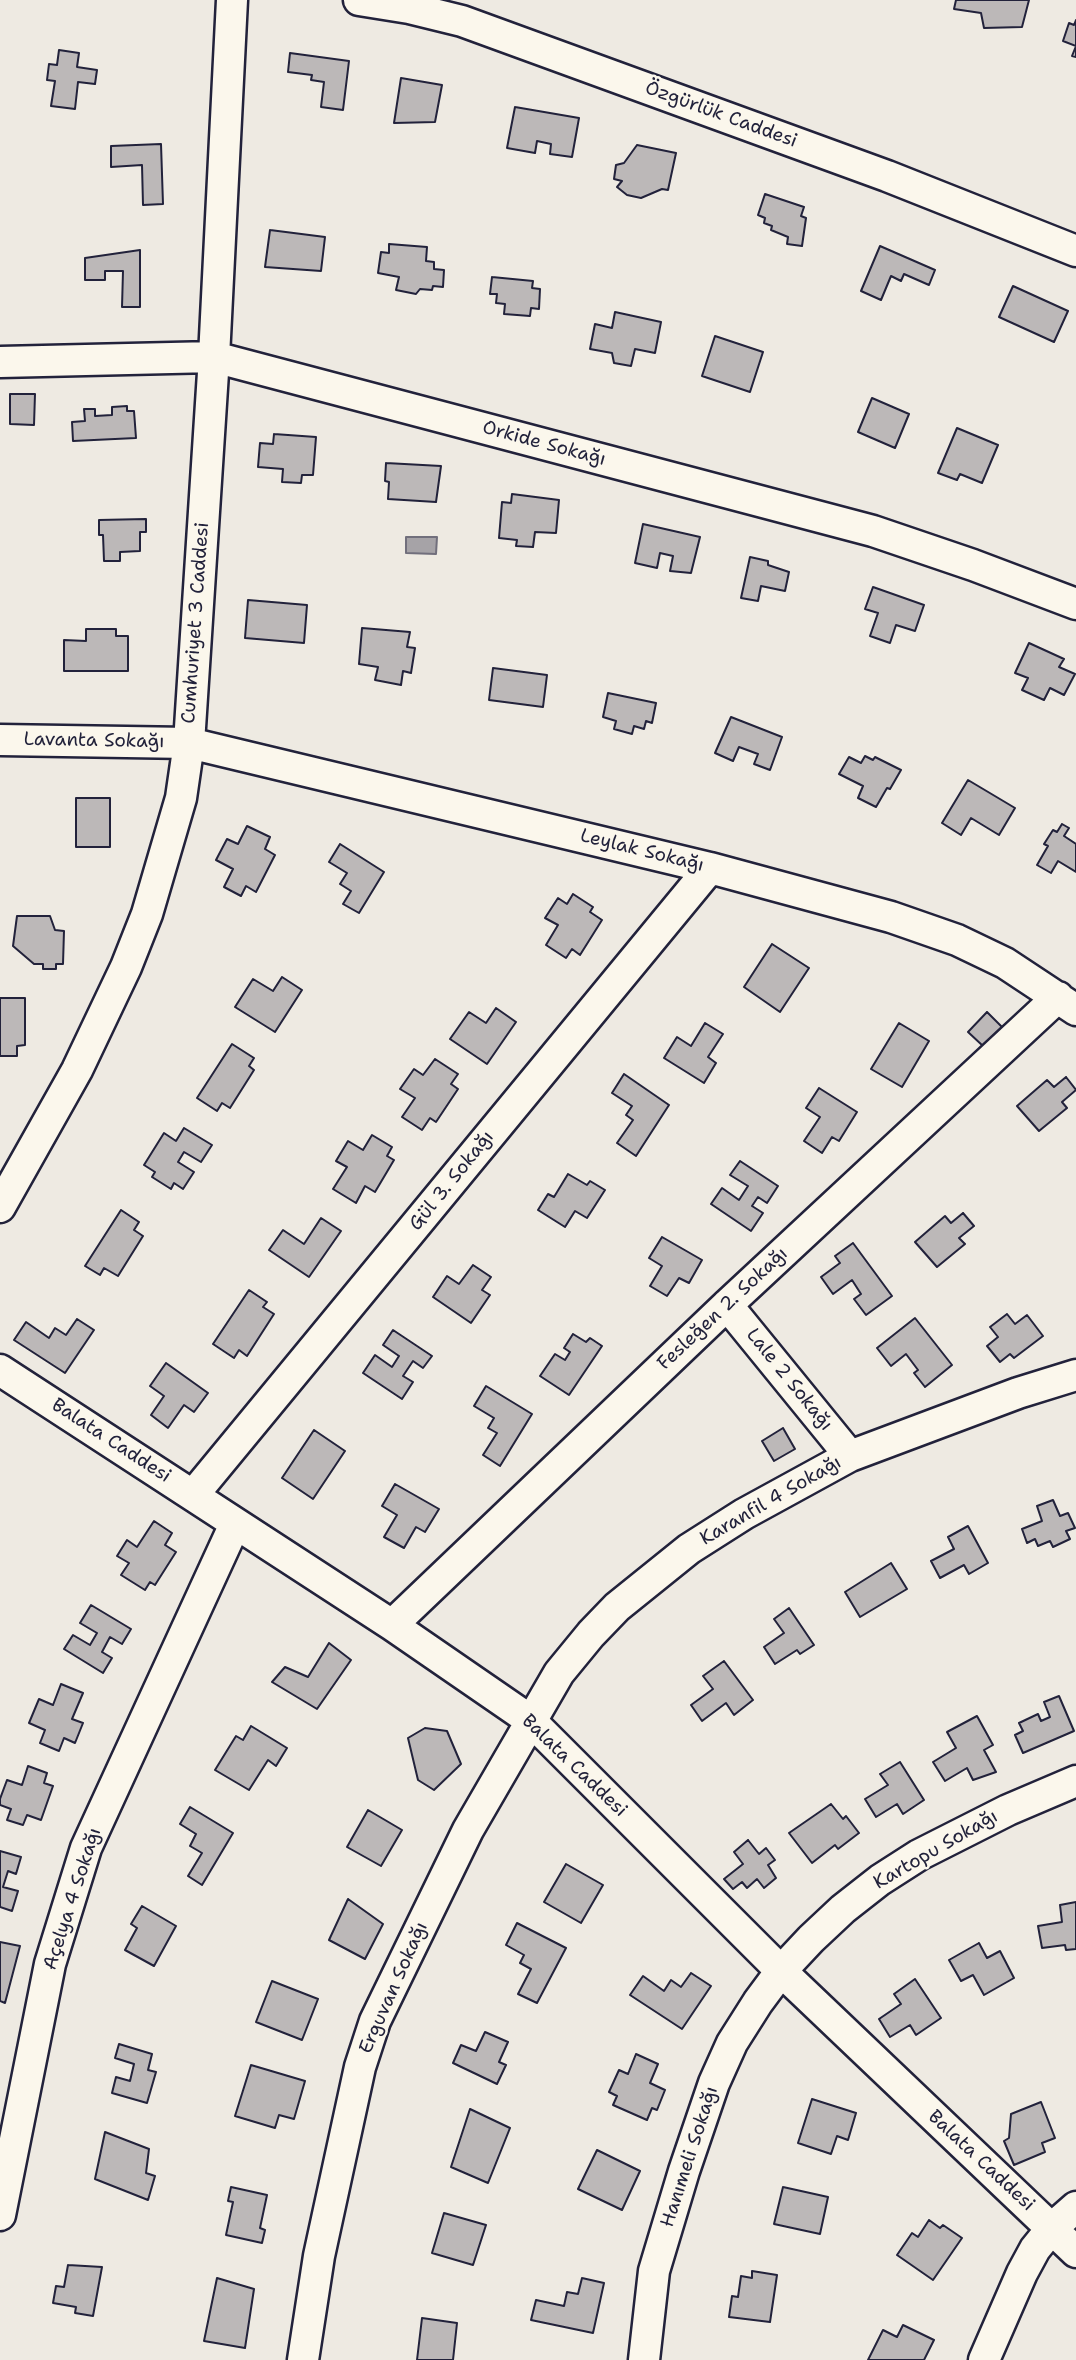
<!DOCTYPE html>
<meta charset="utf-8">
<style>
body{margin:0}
canvas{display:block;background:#eeeae2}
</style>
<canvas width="1076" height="2360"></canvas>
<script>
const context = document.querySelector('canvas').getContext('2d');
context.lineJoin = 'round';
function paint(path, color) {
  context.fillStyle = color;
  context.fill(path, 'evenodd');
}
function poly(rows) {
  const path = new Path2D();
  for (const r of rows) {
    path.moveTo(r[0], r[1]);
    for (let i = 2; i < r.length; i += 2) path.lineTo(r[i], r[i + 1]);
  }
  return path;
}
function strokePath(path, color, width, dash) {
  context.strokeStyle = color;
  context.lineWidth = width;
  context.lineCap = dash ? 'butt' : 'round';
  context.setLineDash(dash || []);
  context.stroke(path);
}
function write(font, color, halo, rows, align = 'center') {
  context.font = font + ' "Shantell Sans",sans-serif';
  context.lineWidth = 5;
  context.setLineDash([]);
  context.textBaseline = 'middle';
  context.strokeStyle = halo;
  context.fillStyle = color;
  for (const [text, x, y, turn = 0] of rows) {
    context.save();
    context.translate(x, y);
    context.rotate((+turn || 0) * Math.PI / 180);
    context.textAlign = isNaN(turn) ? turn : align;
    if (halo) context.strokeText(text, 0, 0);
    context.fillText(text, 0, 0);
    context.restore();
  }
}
const water = poly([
 [406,537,437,537,436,554,406,553,406,537]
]);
const building = poly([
 [956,0,1029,0,1022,27,984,28,981,13,954,9,956,0],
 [1076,20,1076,57,1072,56,1076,46,1063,41,1069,23,1074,25,1076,20],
 [59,50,79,53,77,67,97,70,95,84,78,82,75,109,51,106,55,81,47,80,49,64,57,65,59,50],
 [290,53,349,61,343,110,321,107,324,82,311,80,312,75,288,72,290,53],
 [401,78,442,85,435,122,394,123,401,78],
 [515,107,579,118,572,157,550,154,551,144,537,141,535,153,507,148,515,107],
 [161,144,163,204,143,205,142,165,111,167,111,146,161,144],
 [637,145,676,153,668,190,662,189,641,198,627,195,617,187,622,181,614,179,616,165,624,163,637,145],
 [765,194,804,207,801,216,806,218,802,246,787,244,788,237,771,230,772,226,764,223,765,218,758,215,765,194],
 [270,230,325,237,321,271,265,267,270,230],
 [389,244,427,247,426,261,434,262,434,269,444,270,443,287,433,286,432,290,420,289,416,294,396,290,399,277,378,273,381,252,389,253,389,244],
 [880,246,935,270,929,285,904,274,901,281,891,276,881,300,861,291,880,246],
 [140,250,140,307,122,307,123,271,105,271,105,280,85,280,85,258,140,250],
 [492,277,533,281,532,288,540,289,539,309,531,308,530,316,504,314,505,304,496,303,497,294,490,294,492,277],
 [1013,286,1068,311,1054,342,999,317,1013,286],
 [615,312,661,322,655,353,635,349,631,366,614,363,612,353,590,349,595,324,612,328,615,312],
 [715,336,763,352,750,392,702,376,715,336],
 [10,394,35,394,34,425,10,424,10,394],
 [872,398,909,414,895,448,858,432,872,398],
 [127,406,127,411,134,411,136,438,73,441,72,422,85,421,84,409,95,409,95,416,112,415,112,407,127,406],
 [957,428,998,445,982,483,960,474,957,480,938,473,957,428],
 [274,434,316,437,313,475,302,475,301,483,282,482,283,469,258,467,260,443,273,444,274,434],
 [386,463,441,466,436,502,388,499,389,482,385,481,386,463],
 [512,494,559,500,556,533,535,532,533,547,516,546,517,540,499,538,502,502,511,503,512,494],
 [146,519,146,532,140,532,140,551,120,552,120,561,104,561,103,535,99,535,99,520,146,519],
 [643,524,700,537,691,573,670,571,673,556,660,553,657,568,635,563,643,524],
 [750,557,768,561,768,565,789,572,785,591,761,586,758,601,741,598,750,557],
 [873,587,924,605,915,631,896,625,890,643,870,636,878,613,865,609,873,587],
 [248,600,307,605,304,643,245,638,248,600],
 [362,628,410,632,407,647,415,648,411,673,403,671,401,685,375,680,378,667,359,664,362,628],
 [86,629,116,629,116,636,128,636,128,671,64,671,64,640,86,641,86,629],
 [1029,643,1064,659,1059,667,1075,674,1064,695,1050,688,1044,700,1022,690,1028,678,1015,673,1029,643],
 [493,668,547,675,543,707,489,700,493,668],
 [608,693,656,703,652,723,646,721,644,729,634,726,632,734,614,729,616,721,603,717,608,693],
 [731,717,782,737,770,770,754,764,758,754,739,747,733,761,715,753,731,717],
 [865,756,873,760,875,757,901,770,890,789,887,788,876,807,858,798,863,786,839,774,849,757,861,763,865,756],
 [968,780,1015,808,999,835,971,818,961,835,942,823,968,780],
 [76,798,110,798,110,847,76,847,76,798],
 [1062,824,1069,828,1064,836,1076,844,1076,872,1058,861,1051,873,1037,865,1048,846,1044,844,1053,830,1057,832,1062,824],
 [247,826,270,837,265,849,275,855,256,892,246,886,241,896,224,887,233,869,216,860,227,839,238,844,247,826],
 [340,844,384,872,359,913,343,904,351,891,340,884,347,873,329,862,340,844],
 [573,894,593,907,590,912,602,920,580,955,572,949,566,958,546,945,558,925,545,918,558,898,567,904,573,894],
 [17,916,50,916,55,930,64,931,63,964,56,964,56,969,43,969,43,964,34,964,13,946,17,916],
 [772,944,809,968,780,1012,744,987,772,944],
 [282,977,302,990,275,1032,235,1007,253,979,273,991,282,977],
 [0,998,25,998,25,1045,17,1046,17,1056,0,1056,0,998],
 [496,1008,516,1022,487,1064,450,1039,469,1012,486,1023,496,1008],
 [987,1012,1002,1027,983,1046,968,1032,987,1012],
 [705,1023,723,1034,708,1057,716,1063,704,1083,664,1058,677,1037,691,1046,705,1023],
 [899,1023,929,1041,902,1087,871,1069,899,1023],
 [232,1044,254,1058,249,1066,254,1070,230,1108,222,1103,217,1111,197,1098,232,1044],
 [435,1059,458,1074,451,1084,458,1089,436,1122,430,1118,422,1130,402,1117,415,1098,400,1089,414,1069,423,1075,435,1059],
 [624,1074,669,1105,636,1156,617,1143,633,1120,626,1115,632,1106,612,1093,624,1074],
 [1066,1077,1076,1090,1062,1102,1067,1108,1039,1131,1017,1106,1047,1080,1054,1087,1066,1077],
 [819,1088,857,1112,839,1141,832,1137,822,1153,804,1141,820,1117,806,1108,819,1088],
 [184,1128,212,1145,201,1162,184,1152,178,1162,194,1172,183,1189,174,1183,171,1189,152,1177,155,1172,144,1165,164,1133,176,1141,184,1128],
 [372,1135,392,1147,387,1156,394,1160,375,1192,365,1186,356,1203,333,1189,347,1167,336,1161,348,1141,363,1150,372,1135],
 [740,1161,778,1186,767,1203,758,1197,752,1206,763,1213,751,1231,711,1204,722,1188,739,1200,748,1186,730,1175,740,1161],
 [568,1174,587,1185,590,1181,605,1190,587,1218,575,1211,565,1227,538,1210,548,1194,554,1197,568,1174],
 [121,1210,139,1222,134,1230,143,1236,118,1276,104,1268,100,1275,85,1266,121,1210],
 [963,1213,974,1226,959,1238,965,1244,937,1267,915,1242,945,1216,951,1223,963,1213],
 [321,1218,341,1231,309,1277,269,1250,283,1230,304,1244,321,1218],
 [662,1237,702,1260,689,1283,679,1278,667,1296,650,1286,662,1266,649,1258,662,1237],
 [853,1243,892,1296,866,1315,854,1299,861,1294,852,1280,833,1294,821,1277,840,1263,835,1256,853,1243],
 [473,1265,491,1277,482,1290,490,1295,471,1323,433,1297,447,1276,459,1284,473,1265],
 [249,1290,267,1302,263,1307,274,1314,247,1356,239,1350,234,1358,213,1344,249,1290],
 [1007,1314,1015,1324,1027,1315,1043,1336,1014,1358,1010,1354,1000,1362,987,1346,998,1337,990,1327,1007,1314],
 [915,1318,952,1365,925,1387,914,1373,918,1370,906,1354,891,1366,877,1348,915,1318],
 [77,1319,94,1330,65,1373,14,1340,26,1322,49,1338,55,1328,66,1335,77,1319],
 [393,1330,432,1356,423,1368,413,1361,403,1376,413,1382,402,1399,363,1373,375,1355,392,1367,399,1356,383,1345,393,1330],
 [573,1334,586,1342,590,1338,602,1346,569,1395,540,1376,555,1354,565,1360,570,1352,564,1348,573,1334],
 [166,1363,208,1393,194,1412,184,1405,168,1428,151,1415,164,1396,150,1386,166,1363],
 [486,1386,532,1414,500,1466,483,1455,497,1433,488,1428,494,1418,474,1406,486,1386],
 [783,1428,795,1449,774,1461,762,1441,783,1428],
 [314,1430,345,1451,313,1499,282,1478,314,1430],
 [395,1484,439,1509,425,1532,416,1527,404,1548,384,1537,397,1515,382,1506,395,1484],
 [1053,1500,1060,1516,1068,1513,1075,1528,1066,1531,1070,1539,1053,1547,1050,1541,1038,1546,1035,1539,1027,1543,1022,1529,1042,1521,1037,1506,1053,1500],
 [154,1521,172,1533,165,1545,176,1552,155,1585,150,1582,145,1590,121,1575,129,1563,117,1556,127,1540,137,1547,154,1521],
 [968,1526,988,1563,969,1574,964,1565,940,1578,931,1561,954,1549,948,1537,968,1526],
 [891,1563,907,1589,860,1617,845,1592,891,1563],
 [91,1605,131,1629,122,1644,110,1637,102,1652,112,1658,103,1673,64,1649,73,1635,90,1645,97,1633,80,1623,91,1605],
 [789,1608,814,1645,800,1654,797,1650,775,1664,764,1647,784,1633,774,1619,789,1608],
 [329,1643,351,1660,317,1709,272,1682,285,1667,308,1677,329,1643],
 [724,1661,753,1700,734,1715,726,1703,702,1721,691,1705,713,1689,703,1676,724,1661],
 [61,1684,83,1693,72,1719,83,1723,75,1743,64,1738,59,1751,40,1743,45,1730,29,1723,39,1699,53,1705,61,1684],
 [1059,1696,1074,1731,1023,1753,1015,1735,1023,1731,1019,1723,1038,1714,1041,1721,1050,1717,1044,1702,1059,1696],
 [977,1716,993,1745,984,1750,996,1772,973,1780,967,1768,945,1781,933,1762,956,1748,947,1732,977,1716],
 [251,1726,287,1748,276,1766,268,1760,249,1790,215,1770,236,1736,243,1740,251,1726],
 [425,1728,447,1731,461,1764,434,1790,418,1780,408,1738,425,1728],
 [900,1762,924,1800,903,1814,897,1804,876,1817,865,1799,888,1785,880,1774,900,1762],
 [28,1766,47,1773,44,1783,53,1786,41,1820,27,1815,23,1825,7,1820,11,1809,0,1805,0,1799,7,1780,22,1785,28,1766],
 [831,1804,843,1819,846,1816,859,1833,838,1849,835,1845,812,1863,789,1833,831,1804],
 [190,1807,233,1833,202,1885,188,1876,202,1853,190,1846,196,1834,180,1824,190,1807],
 [368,1810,402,1830,381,1866,347,1847,368,1810],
 [748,1840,759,1854,766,1848,775,1860,768,1865,776,1878,764,1888,757,1879,747,1888,742,1882,733,1889,724,1879,743,1864,734,1852,748,1840],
 [0,1851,21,1857,16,1874,8,1871,3,1887,18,1891,12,1911,0,1907,0,1851],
 [566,1864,603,1885,581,1923,544,1902,566,1864],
 [348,1899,383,1924,365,1959,329,1940,348,1899],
 [1076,1902,1076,1949,1066,1950,1065,1945,1042,1948,1038,1926,1062,1922,1060,1905,1076,1902],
 [142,1906,176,1926,154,1966,125,1950,137,1928,131,1924,142,1906],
 [517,1923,566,1948,537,2003,518,1994,531,1969,520,1963,524,1955,506,1945,517,1923],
 [0,1942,20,1946,5,2003,0,2001,0,1942],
 [979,1943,987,1958,1000,1951,1014,1978,984,1995,973,1975,961,1981,949,1960,979,1943],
 [691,1973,711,1986,682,2029,630,1995,643,1976,664,1991,671,1980,681,1987,691,1973],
 [915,1979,941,2018,916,2035,910,2025,890,2037,879,2019,901,2004,894,1994,915,1979],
 [272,1981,318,1999,302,2040,256,2022,272,1981],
 [485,2032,508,2042,499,2062,506,2065,497,2084,453,2063,461,2045,476,2051,485,2032],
 [119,2044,152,2054,148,2070,156,2072,147,2103,112,2093,116,2077,130,2081,134,2064,115,2058,119,2044],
 [636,2054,658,2064,650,2083,665,2090,657,2110,652,2108,647,2120,613,2105,617,2096,609,2092,619,2070,628,2074,636,2054],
 [251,2065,305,2081,294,2119,279,2115,275,2128,235,2116,251,2065],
 [812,2099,856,2113,848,2140,837,2136,831,2154,798,2143,812,2099],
 [1041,2102,1055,2138,1042,2143,1045,2152,1014,2165,1004,2141,1009,2138,1011,2114,1041,2102],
 [470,2109,510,2128,488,2183,451,2167,470,2109],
 [105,2132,149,2149,146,2173,155,2176,148,2200,95,2179,105,2132],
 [597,2150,640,2171,622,2210,578,2189,597,2150],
 [231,2187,267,2195,260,2228,265,2230,262,2243,226,2235,233,2202,228,2201,231,2187],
 [783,2187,828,2197,820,2234,774,2224,783,2187],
 [444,2213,486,2225,473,2265,432,2253,444,2213],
 [929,2220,940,2228,943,2225,962,2238,933,2280,897,2255,912,2233,918,2237,929,2220],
 [68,2265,102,2267,93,2316,75,2313,76,2307,53,2303,56,2286,64,2287,68,2265],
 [752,2271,777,2275,770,2322,729,2317,732,2296,738,2297,741,2276,752,2278,752,2271],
 [217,2278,254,2289,245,2348,204,2341,217,2278],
 [582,2278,604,2283,593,2333,531,2320,536,2300,564,2306,567,2292,578,2294,582,2278],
 [422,2318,457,2323,453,2360,417,2360,422,2318],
 [903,2325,934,2340,924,2360,868,2360,883,2330,897,2337,903,2325]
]);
const minor = poly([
 [359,0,409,8,462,21,887,176,1076,251],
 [0,362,214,357,873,531,973,565,1076,604],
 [0,740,189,743,710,868,891,917,957,940,1005,963,1076,1010],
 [0,1207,77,1070,126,967,147,914,181,798,189,743,214,357,232,0],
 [727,1305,850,1456],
 [0,1370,392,1625,530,1720,781,1971,1076,2252],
 [194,1494,710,868],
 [392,1625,727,1305,1058,997],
 [0,2215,50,1964,86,1848,235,1524],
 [303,2360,319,2256,360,2067,375,2021,468,1830,559,1673,591,1634,617,1607,689,1549,744,1514,850,1456,1018,1393,1076,1375],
 [644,2360,654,2271,684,2171,714,2083,732,2043,758,2002,781,1971,811,1939,843,1909,880,1880,919,1855,1008,1810,1076,1781],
 [984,2360,1022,2273,1035,2249,1052,2228,1076,2207]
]);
const streetNames = [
 ["Özgürlük Caddesi",721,115,20],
 ["Orkide Sokağı",544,444,15],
 ["Cumhuriyet 3 Caddesi",196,623,-86],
 ["Lavanta Sokağı",94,741,1],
 ["Leylak Sokağı",642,851,14],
 ["Gül 3. Sokağı",452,1181,-51],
 ["Fesleğen 2. Sokağı",723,1309,-43],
 ["Lale 2 Sokağı",789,1380,51],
 ["Balata Caddesi",111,1441,33],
 ["Karanfil 4 Sokağı",771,1501,-30],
 ["Balata Caddesi",574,1766,44],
 ["Kartopu Sokağı",936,1850,-30],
 ["Açelya 4 Sokağı",73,1899,-72],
 ["Erguvan Sokağı",394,1988,-66],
 ["Hanımeli Sokağı",690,2157,-72],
 ["Balata Caddesi",981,2161,43]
];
paint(water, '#a6a3a7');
strokePath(water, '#716f7c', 2);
paint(building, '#bcb8b8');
strokePath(building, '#22223b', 2);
strokePath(minor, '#22223b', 35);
strokePath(minor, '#fbf7ec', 30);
write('19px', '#22223b', '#fbf7ec', streetNames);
</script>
